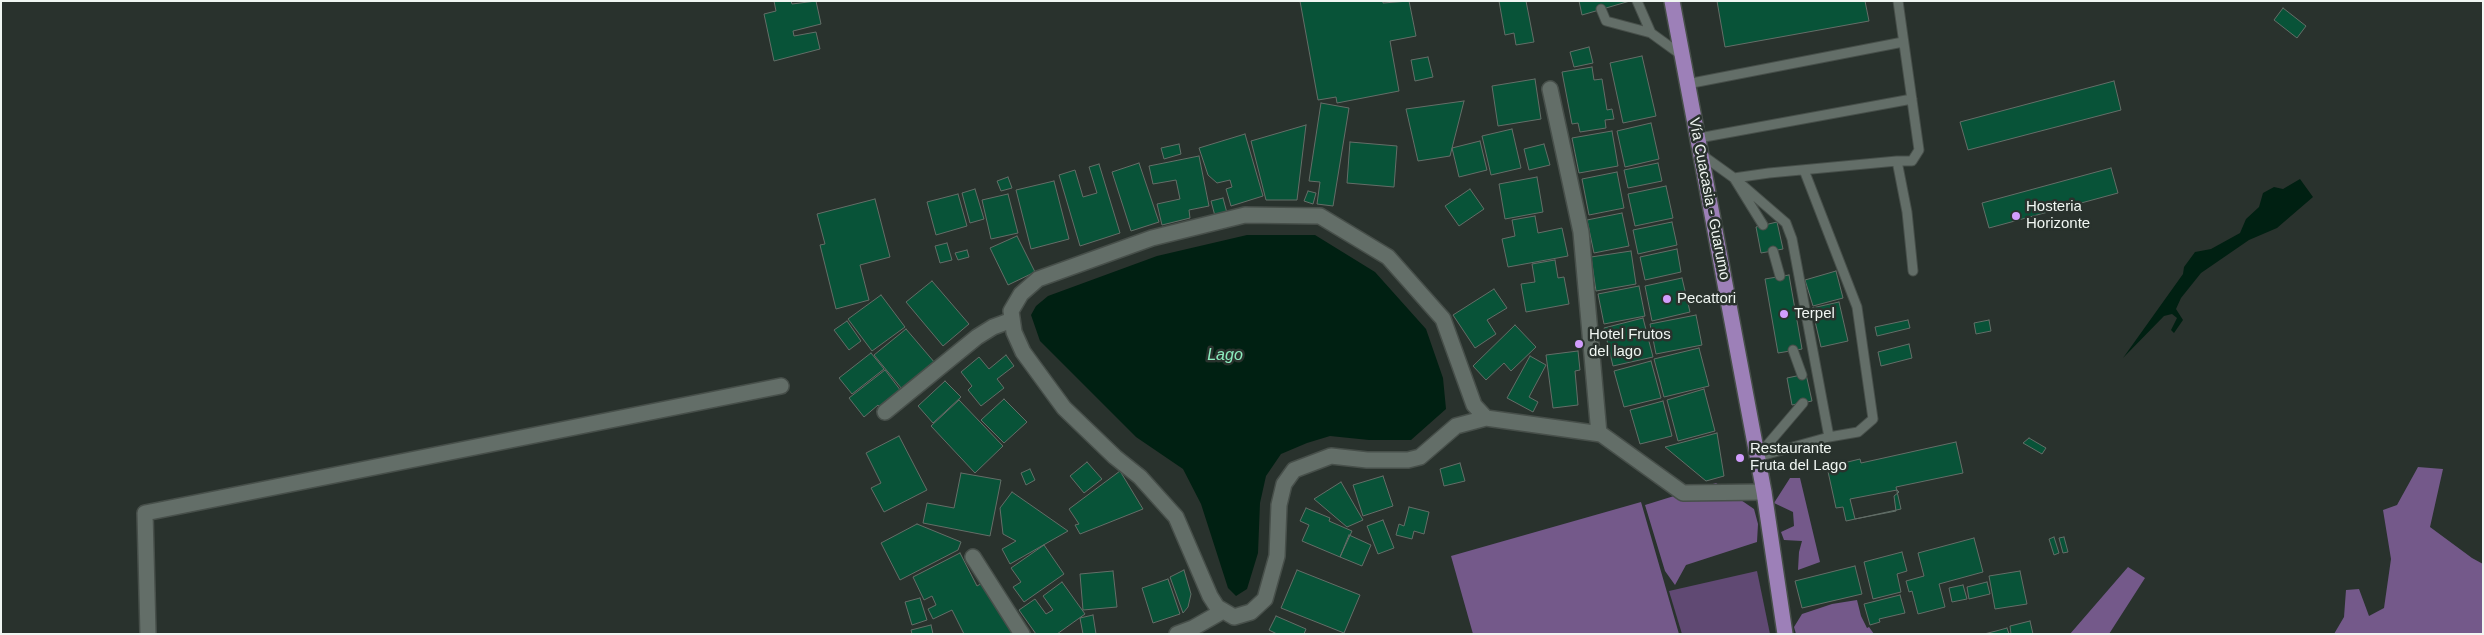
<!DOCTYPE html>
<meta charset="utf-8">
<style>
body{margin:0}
#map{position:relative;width:2484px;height:635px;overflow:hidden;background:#29322d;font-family:Arial,sans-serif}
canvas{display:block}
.frame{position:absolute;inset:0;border:2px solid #f0f6f2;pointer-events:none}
</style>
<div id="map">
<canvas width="2484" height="635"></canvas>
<div class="frame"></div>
</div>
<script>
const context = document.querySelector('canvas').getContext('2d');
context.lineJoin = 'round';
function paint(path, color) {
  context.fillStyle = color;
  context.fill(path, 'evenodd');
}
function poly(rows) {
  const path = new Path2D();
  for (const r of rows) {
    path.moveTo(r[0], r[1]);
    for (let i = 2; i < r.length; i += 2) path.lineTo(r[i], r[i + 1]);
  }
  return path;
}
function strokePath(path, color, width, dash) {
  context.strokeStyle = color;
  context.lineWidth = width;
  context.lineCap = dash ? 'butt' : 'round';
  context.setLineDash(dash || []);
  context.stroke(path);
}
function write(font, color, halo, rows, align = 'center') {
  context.font = font + ' Arial,sans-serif';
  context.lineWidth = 5;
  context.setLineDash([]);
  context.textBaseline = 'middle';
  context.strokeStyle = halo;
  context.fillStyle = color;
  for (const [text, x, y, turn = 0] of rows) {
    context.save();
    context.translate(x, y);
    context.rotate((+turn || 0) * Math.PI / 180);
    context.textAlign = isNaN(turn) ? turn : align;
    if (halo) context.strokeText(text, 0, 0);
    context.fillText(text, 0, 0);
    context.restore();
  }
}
const green = poly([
 [1757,571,1770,634,1682,634,1669,591]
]);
const forest = poly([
 [2418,467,2443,469,2430,527,2472,558,2483,564,2483,634,2334,634,2344,617,2346,590,2359,589,2369,616,2384,608,2391,559,2383,510,2397,505],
 [1790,478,1800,478,1820,562,1798,570,1799,552,1802,541,1784,540,1781,532,1794,526,1793,512,1774,503],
 [1716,483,1754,509,1758,524,1757,542,1686,565,1675,585,1665,571,1645,505],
 [1641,502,1679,634,1473,634,1451,556],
 [2128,567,2145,578,2109,634,2070,634],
 [1857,600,1861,616,1867,628,1869,627,1874,634,1796,634,1794,627,1802,614,1832,604]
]);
const water = poly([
 [2300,179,2313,197,2277,228,2249,240,2201,273,2181,298,2176,309,2183,320,2174,333,2171,330,2177,318,2172,314,2164,316,2123,358,2183,274,2184,267,2195,252,2211,249,2240,233,2246,219,2259,207,2263,193,2274,187,2283,189],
 [1247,235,1315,235,1375,272,1426,329,1443,378,1446,409,1411,440,1369,440,1330,436,1307,443,1281,454,1266,476,1260,503,1258,553,1247,589,1236,596,1228,588,1201,504,1183,469,1136,437,1040,341,1031,315,1036,306,1048,296,1157,256]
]);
const building = poly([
 [774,1,791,1,792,4,816,1,821,24,793,31,794,36,816,32,820,49,774,61,764,14,776,11,774,1],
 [1300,1,1383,1,1383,3,1409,1,1416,36,1390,41,1399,91,1337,103,1336,97,1318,100,1300,1],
 [1499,1,1526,1,1534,42,1516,45,1514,33,1505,35,1499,1],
 [1579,1,1630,1,1582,15,1579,1],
 [1717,1,1865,1,1869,21,1725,47,1717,1],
 [2283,8,2306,26,2297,38,2274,20,2283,8],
 [1589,47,1593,63,1574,67,1570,52,1589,47],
 [1642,56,1656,116,1623,123,1610,63,1642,56],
 [1428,57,1433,77,1415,81,1411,60,1428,57],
 [1592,67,1594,80,1602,79,1607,110,1612,109,1614,119,1605,120,1606,128,1580,132,1578,123,1572,124,1562,72,1592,67],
 [1535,79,1541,119,1498,126,1492,86,1535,79],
 [2114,81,2121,110,1968,150,1960,122,2114,81],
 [1464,101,1450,156,1418,161,1406,109,1464,101],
 [1321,103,1349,108,1333,206,1317,204,1320,182,1309,181,1321,103],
 [1651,123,1659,159,1625,167,1617,131,1651,123],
 [1306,125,1297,200,1266,200,1251,141,1306,125],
 [1512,129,1521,168,1491,175,1482,136,1512,129],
 [1612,131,1618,166,1579,173,1572,138,1612,131],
 [1245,134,1263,196,1231,206,1226,189,1232,187,1230,180,1217,183,1208,175,1199,148,1245,134],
 [1480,141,1487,170,1459,177,1452,148,1480,141],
 [1350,142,1397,146,1394,187,1347,183,1350,142],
 [1179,144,1181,154,1164,159,1161,148,1179,144],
 [1544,144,1550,165,1529,170,1524,149,1544,144],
 [1199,156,1209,206,1189,210,1190,218,1162,225,1157,204,1180,199,1176,180,1153,184,1149,166,1199,156],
 [1139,163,1159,222,1131,231,1112,172,1139,163],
 [1658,163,1662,181,1628,188,1624,170,1658,163],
 [1099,164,1120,233,1080,246,1059,175,1075,170,1083,197,1097,193,1089,167,1099,164],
 [2111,168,2118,193,1989,228,1982,203,2111,168],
 [1617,172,1624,208,1589,215,1582,179,1617,172],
 [1008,177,1012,188,1001,191,997,181,1008,177],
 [1537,177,1543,212,1505,219,1499,184,1537,177],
 [1054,181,1069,239,1031,249,1016,190,1054,181],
 [1666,186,1673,218,1635,226,1628,194,1666,186],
 [975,189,984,219,970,223,962,193,975,189],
 [1470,189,1484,209,1459,226,1445,206,1470,189],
 [1308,191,1316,193,1313,204,1304,201,1308,191],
 [958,194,967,226,936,235,927,202,958,194],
 [1008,194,1018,233,991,239,982,200,1008,194],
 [1223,198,1227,213,1215,216,1211,201,1223,198],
 [875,199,890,257,860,265,869,300,836,309,820,245,825,244,817,214,875,199],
 [1622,213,1629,246,1594,253,1587,220,1622,213],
 [1535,216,1538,233,1562,228,1568,256,1508,267,1502,239,1515,236,1512,220,1535,216],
 [1672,222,1677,245,1638,254,1633,230,1672,222],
 [1777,222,1783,249,1761,253,1756,227,1777,222],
 [1017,236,1035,272,1008,285,990,248,1017,236],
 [947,243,952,260,940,263,935,246,947,243],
 [1677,249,1681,272,1645,280,1640,257,1677,249],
 [967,250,969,257,958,260,955,253,967,250],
 [1631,251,1636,284,1596,291,1591,257,1631,251],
 [1555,260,1558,278,1564,277,1569,304,1526,312,1521,284,1535,282,1532,264,1555,260],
 [1836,271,1843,298,1813,306,1805,280,1836,271],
 [1789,275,1802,349,1778,353,1765,279,1789,275],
 [1682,278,1690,312,1652,321,1645,286,1682,278],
 [932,281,969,324,943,346,906,302,932,281],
 [1639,286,1645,316,1604,324,1598,294,1639,286],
 [1494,289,1507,308,1487,320,1496,334,1475,348,1453,315,1494,289],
 [881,295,905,327,872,351,848,319,881,295],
 [1839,302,1848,341,1821,347,1812,308,1839,302],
 [1696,315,1702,345,1656,354,1650,324,1696,315],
 [1643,318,1653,357,1613,366,1604,328,1643,318],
 [1908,320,1910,328,1877,336,1875,327,1908,320],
 [1989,320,1991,331,1976,334,1974,323,1989,320],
 [847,321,861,341,849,350,834,330,847,321],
 [1515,325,1536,347,1511,371,1504,363,1486,380,1473,366,1515,325],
 [906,329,935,363,902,389,874,355,906,329],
 [1909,344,1912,358,1881,366,1878,352,1909,344],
 [1699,348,1709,386,1664,397,1654,359,1699,348],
 [1578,351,1580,370,1575,371,1578,405,1553,408,1546,355,1578,351],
 [871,353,884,369,852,394,839,378,871,353],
 [1006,355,1014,366,997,379,1004,388,981,406,968,390,972,386,961,372,979,357,989,369,1006,355],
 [1530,356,1546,365,1529,397,1538,402,1533,412,1507,398,1530,356],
 [1651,361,1661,398,1624,407,1614,371,1651,361],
 [885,370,901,391,880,408,878,405,864,417,849,398,885,370],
 [1806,374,1812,401,1792,405,1787,378,1806,374],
 [945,381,961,397,933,423,918,406,945,381],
 [1704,389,1715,431,1678,441,1667,400,1704,389],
 [1004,399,1027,422,1004,443,981,420,1004,399],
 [959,400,1003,446,975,473,931,426,959,400],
 [1663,401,1672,436,1640,444,1630,410,1663,401],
 [1717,433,1724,476,1706,481,1665,447,1717,433],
 [899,436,927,490,884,512,871,488,881,483,866,453,899,436],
 [2029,438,2046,448,2042,454,2023,443,2029,438],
 [1956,442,1963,473,1896,487,1901,509,1846,521,1843,507,1836,508,1827,467,1860,459,1861,463,1956,442],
 [1087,462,1102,479,1084,493,1070,476,1087,462],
 [1460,463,1465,481,1444,486,1440,469,1460,463],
 [1030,469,1035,480,1026,485,1021,473,1030,469],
 [1120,471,1143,509,1080,534,1075,525,1079,524,1069,509,1120,471],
 [961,473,1001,480,990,536,923,523,927,503,954,508,961,473],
 [1383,476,1393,506,1363,516,1353,485,1383,476],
 [1341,482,1363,520,1347,527,1314,499,1341,482],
 [1897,490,1899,492,1894,496,1896,511,1855,519,1850,499,1897,490],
 [1012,492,1068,531,1010,564,1002,549,1016,541,1003,534,1000,508,1012,492],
 [1409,507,1429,512,1424,534,1414,531,1412,539,1396,535,1399,524,1404,526,1409,507],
 [1306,508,1330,518,1329,521,1352,531,1340,557,1302,541,1309,525,1300,521,1306,508],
 [1383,520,1394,548,1378,554,1367,526,1383,520],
 [917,524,961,542,958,550,900,580,881,543,917,524],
 [1349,535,1371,545,1362,566,1340,557,1349,535],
 [2054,537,2059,553,2054,555,2049,539,2054,537],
 [2064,537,2068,552,2063,553,2059,538,2064,537],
 [1974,538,1983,572,1939,584,1945,607,1918,614,1912,591,1909,592,1906,581,1924,576,1918,553,1974,538],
 [1044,545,1064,574,1024,602,1013,587,1021,582,1011,568,1044,545],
 [1902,552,1907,571,1897,574,1901,592,1873,599,1864,562,1902,552],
 [960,553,977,586,986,581,1013,634,964,634,952,610,933,619,928,609,936,605,932,596,924,600,913,577,960,553],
 [1855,566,1862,594,1802,608,1795,581,1855,566],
 [1184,570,1191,594,1188,607,1183,613,1170,577,1184,570],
 [1297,570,1360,595,1344,633,1281,608,1297,570],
 [1113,571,1117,607,1083,610,1080,574,1113,571],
 [2020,571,2027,604,1995,609,1989,576,2020,571],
 [1168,579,1180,614,1153,623,1142,588,1168,579],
 [1062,582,1085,614,1057,634,1036,634,1019,610,1035,599,1046,614,1053,610,1043,596,1062,582],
 [1987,582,1990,594,1969,599,1967,587,1987,582],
 [1963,585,1967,599,1952,602,1949,588,1963,585],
 [1900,595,1905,613,1879,619,1880,622,1870,625,1864,604,1900,595],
 [920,598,927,620,912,625,905,602,920,598],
 [1093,615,1096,634,1083,634,1080,618,1093,615],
 [1276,616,1306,629,1304,634,1277,634,1269,630,1276,616],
 [2030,621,2033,634,2011,634,2010,626,2030,621],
 [931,625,933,634,912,634,911,630,931,625],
 [2007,628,2009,634,1984,634,1996,631,2007,628]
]);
const lane = poly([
 [1637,1,1651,33],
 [1601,9,1606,21,1651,33,1680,54],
 [1687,84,1903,42],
 [1699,138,1912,99],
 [1702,155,1734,178,1763,225],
 [1897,161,1912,161,1919,150,1898,1],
 [1734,178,1786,223,1792,239,1829,437],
 [1734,178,1769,173,1897,161,1907,212,1913,271],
 [1773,251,1780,276],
 [1793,350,1802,375],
 [1803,403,1757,457,1829,437,1858,432,1873,419,1857,307,1804,170]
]);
const street = poly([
 [1550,89,1581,232,1599,434],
 [885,412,977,337,993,327,1012,320],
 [1486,418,1474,405,1443,319,1388,257,1320,216,1245,215,1152,238,1038,279,1021,294,1011,311,1014,332,1023,352,1064,408,1115,457,1140,477,1176,517,1210,596,1217,607,1234,617,1251,612,1265,599,1277,556,1279,505,1284,484,1294,470,1331,456,1367,460,1408,460,1420,457,1456,426,1486,418,1601,434,1683,493,1764,492],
 [973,557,1022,634],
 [148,634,145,513,781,386],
 [1177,634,1193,628,1223,611]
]);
const primary = poly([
 [1672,1,1764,492,1785,634]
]);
const markers = [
 [2016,216,5,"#d29dfd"],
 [1667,299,5,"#d29dfd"],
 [1784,314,5,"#d29dfd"],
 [1579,344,5,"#d29dfd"],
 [1740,458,5,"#d29dfd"]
];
const streetNames = [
 ["Vía Cuacasia - Guarumo",1709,199,79]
];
const poiNames = [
 ["Hosteria",2026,207],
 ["Horizonte",2026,224],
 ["Pecattori",1677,299],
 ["Terpel",1794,314],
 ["Hotel Frutos",1589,335],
 ["del lago",1589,352],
 ["Restaurante",1750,449],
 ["Fruta del Lago",1750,466]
];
const waterNames = [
 ["Lago",1225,356]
];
paint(green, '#604973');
paint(forest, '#74598a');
paint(water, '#002012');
paint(building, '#085338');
strokePath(building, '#646e68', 1);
strokePath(lane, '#474f4a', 11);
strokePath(street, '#474f4a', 18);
strokePath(primary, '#474f4a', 18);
strokePath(lane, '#636e68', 9);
strokePath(street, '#636e68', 15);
strokePath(primary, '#9d80b8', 15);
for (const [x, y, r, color] of markers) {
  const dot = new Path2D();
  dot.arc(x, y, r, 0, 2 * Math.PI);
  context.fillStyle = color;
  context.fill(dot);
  strokePath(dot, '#29322d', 2);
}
write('15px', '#f0f6f2', '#29322d', streetNames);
write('15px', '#f0f6f2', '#29322d', poiNames, 'left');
write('italic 16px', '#8cecbe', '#29322d', waterNames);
</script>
